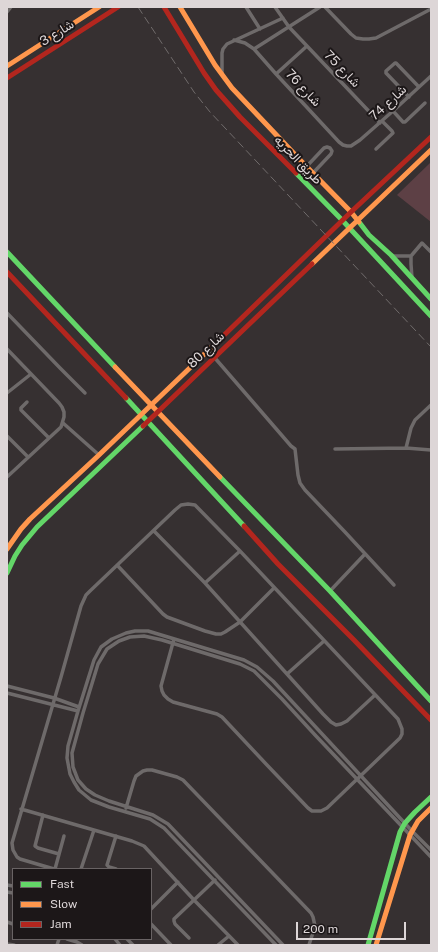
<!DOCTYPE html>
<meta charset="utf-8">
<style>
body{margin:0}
#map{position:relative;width:438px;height:952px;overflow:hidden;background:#363031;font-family:"Public Sans",sans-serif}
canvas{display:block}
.frame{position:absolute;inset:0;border:8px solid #ddd6d7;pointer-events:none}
.legend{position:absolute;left:12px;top:868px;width:140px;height:72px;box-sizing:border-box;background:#1c1718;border:1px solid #696364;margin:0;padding:5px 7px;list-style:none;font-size:12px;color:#ddd6d7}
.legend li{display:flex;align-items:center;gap:8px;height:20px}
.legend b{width:20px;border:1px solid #696364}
.scale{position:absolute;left:296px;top:922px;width:110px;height:18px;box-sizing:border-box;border:2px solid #ddd6d7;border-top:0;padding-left:5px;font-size:12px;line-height:14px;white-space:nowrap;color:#ddd6d7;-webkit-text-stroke:3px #1c1718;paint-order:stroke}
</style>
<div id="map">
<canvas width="438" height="952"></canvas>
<div class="frame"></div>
<ul class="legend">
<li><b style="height:5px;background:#63d668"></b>Fast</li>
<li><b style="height:5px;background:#ff974d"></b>Slow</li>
<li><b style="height:5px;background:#b3261e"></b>Jam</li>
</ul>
<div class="scale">200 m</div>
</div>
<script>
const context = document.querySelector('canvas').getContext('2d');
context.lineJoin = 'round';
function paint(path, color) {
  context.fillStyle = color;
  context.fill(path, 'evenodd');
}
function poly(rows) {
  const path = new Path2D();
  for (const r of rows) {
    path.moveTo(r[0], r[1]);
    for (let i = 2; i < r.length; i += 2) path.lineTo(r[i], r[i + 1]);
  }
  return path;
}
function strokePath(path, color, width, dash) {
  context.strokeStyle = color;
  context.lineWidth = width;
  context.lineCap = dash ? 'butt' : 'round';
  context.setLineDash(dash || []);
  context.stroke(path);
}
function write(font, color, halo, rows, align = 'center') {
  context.font = font + ' "Public Sans",Vazirmatn,sans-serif';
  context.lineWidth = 4;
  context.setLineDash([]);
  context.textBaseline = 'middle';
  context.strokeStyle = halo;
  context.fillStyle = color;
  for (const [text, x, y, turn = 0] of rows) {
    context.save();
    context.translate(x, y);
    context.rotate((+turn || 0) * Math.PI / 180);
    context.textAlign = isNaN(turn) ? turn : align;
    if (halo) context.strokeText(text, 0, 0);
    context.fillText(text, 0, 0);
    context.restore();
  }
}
const green = poly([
 [431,162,431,222,397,195]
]);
const street = poly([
 [246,7,260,29],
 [275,7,289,27,380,123],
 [325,7,351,34,356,38,363,39,369,39,376,38,431,9],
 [7,12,11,7],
 [234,40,245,43,254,49,276,74,339,142,343,145,347,146,351,146,360,140,393,111,431,76],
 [254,49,320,7],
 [222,74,222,53,223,49,227,44,283,18],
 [276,74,307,46],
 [409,97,386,73,386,71,395,63,396,63,419,87],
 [393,111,403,122,405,122,425,103],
 [376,149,393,133,392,131,382,121],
 [307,166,324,148,327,147,330,148,332,151,331,154,313,173],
 [392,256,411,256],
 [412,278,411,264,411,256,422,243,431,252],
 [7,313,60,368,85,393],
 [7,349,59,403,62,407,64,412,64,417,61,427,7,477],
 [208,350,291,446,295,449,298,475,300,483,305,490,345,532,394,585],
 [7,393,31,374],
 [27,402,21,408,21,410,49,438],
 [63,423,99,455],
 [7,436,28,457],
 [406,448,411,428,415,420,431,405],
 [335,449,406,448,431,450],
 [154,531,205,583,323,714,331,722,336,725,341,724,347,721,375,695],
 [117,565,163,614,167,617,205,631,216,634,221,634,225,632,240,622,274,588],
 [205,583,240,551],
 [330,591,365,554],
 [287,674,324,641],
 [7,686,54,698,79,707],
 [7,693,78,711],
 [126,808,134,781,136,776,143,771,147,770,152,770,177,777,183,780,311,913,313,917,315,926,309,945],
 [21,809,132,841,144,846,194,900,238,945],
 [43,815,35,846,38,848,59,854],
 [116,836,107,865,109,867,116,869],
 [54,869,20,859,17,857,13,850,12,843,61,677,81,606,86,595,90,591,175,510,181,505,188,504,195,505,240,551,398,719,402,729,402,734,400,738,327,808,321,811,312,811,308,808,267,765,222,717,217,714,173,702,168,699,164,695,162,691,161,686,174,639],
 [55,869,64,836],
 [81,869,94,830],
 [7,885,13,886],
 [7,892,13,893],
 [151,909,178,882],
 [7,922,13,924],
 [151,924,171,945],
 [189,938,175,924,174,921,174,919,215,880],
 [67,939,77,942,82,945],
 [115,939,120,945],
 [127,939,133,945],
 [7,944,14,945],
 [57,945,59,939],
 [218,945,229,936],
 [276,945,164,828,150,819,109,807,91,800,79,790,74,782,70,774,67,758,68,746,78,711,94,660,101,647,112,639,126,633,135,631,148,631,244,660,257,667,273,681,412,831,431,850],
 [283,945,168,824,153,815,109,801,95,795,86,789,78,780,73,767,72,753,83,713,98,664,107,649,119,641,130,637,144,636,162,640,240,664,254,671,282,699,316,736,431,857]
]);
const fast = poly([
 [296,173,342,220,431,316],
 [359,222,369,235,391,255,431,299],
 [7,252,115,367],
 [126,398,244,526],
 [220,477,330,591,431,701],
 [7,573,15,556,22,545,37,527,143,426],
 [368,945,400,832,405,823,415,812,431,797]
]);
const slow = poly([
 [180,7,215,65,232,88,301,161,351,212,359,222],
 [7,66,99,7],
 [312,264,431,150],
 [115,367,220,477],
 [7,549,21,529,30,519,99,455,219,340],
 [376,945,410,835,418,821,431,808]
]);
const jam = poly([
 [164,7,204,73,216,90,240,117,296,173],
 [7,78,118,7],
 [7,272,126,398],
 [219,340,351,212,431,137],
 [143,426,312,264],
 [244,526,278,564,354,640,431,720]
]);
const rail = poly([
 [138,7,194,92,210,112,431,347]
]);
const streetNames = [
 ["شارع 3",57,33,-32],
 ["شارع 75",342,69,46],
 ["شارع 76",303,88,47],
 ["شارع 74",388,103,-43],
 ["طريق الحريه",298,160,46],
 ["شارع 80",206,350,-44]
];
paint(green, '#5d4045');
strokePath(street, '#6e6a6a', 3.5);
strokePath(fast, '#63d668', 5);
strokePath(slow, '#ff974d', 5);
strokePath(jam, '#b3261e', 5);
strokePath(rail, '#716c6c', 1, [8, 4]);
write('13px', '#ddd6d7', '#1c1718', streetNames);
</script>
